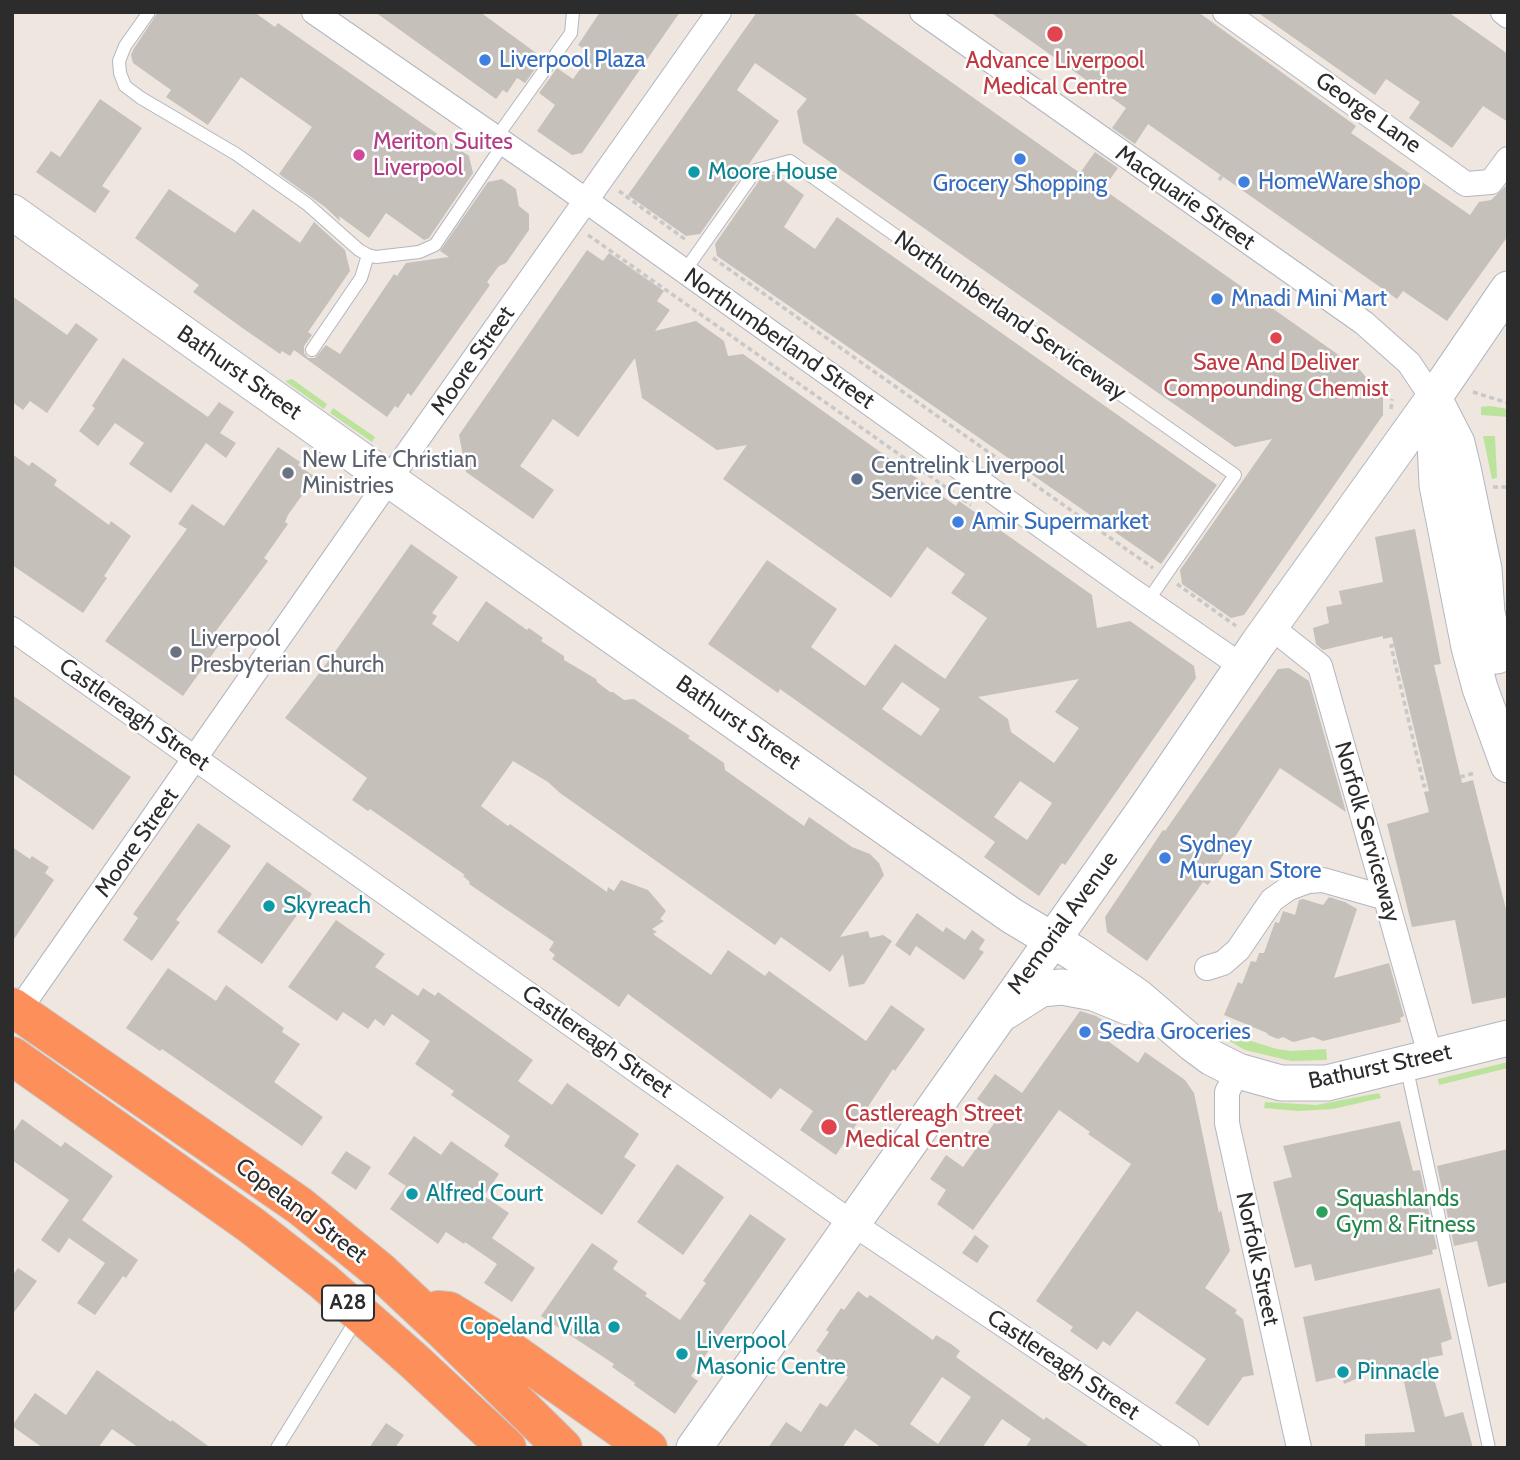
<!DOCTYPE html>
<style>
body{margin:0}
#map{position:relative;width:1520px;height:1460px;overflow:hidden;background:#eee6df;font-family:Cabin,sans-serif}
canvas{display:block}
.frame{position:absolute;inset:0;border:14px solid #2c2c2c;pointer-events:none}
</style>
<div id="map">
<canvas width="1520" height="1460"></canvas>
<div class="frame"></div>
</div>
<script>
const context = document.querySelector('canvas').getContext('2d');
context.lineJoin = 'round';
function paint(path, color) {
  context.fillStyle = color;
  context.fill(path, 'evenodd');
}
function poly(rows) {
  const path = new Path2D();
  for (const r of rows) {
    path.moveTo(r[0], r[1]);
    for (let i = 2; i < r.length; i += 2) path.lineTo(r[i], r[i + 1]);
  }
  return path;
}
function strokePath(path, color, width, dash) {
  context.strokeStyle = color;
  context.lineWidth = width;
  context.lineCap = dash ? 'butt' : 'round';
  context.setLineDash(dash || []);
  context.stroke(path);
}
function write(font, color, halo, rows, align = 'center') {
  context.font = font + ' Cabin,sans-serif';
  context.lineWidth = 5;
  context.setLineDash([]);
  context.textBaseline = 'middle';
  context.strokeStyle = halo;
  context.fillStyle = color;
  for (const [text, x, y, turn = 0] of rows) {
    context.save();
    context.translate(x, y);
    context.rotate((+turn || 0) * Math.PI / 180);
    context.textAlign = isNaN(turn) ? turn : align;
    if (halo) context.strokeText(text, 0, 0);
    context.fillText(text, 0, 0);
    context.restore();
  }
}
const green = poly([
 [292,379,327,404,324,409,285,381],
 [1490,406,1508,409,1508,417,1481,415,1481,407],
 [333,408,375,437,372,442,330,413],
 [1483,436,1495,436,1497,478,1492,479],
 [1220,1025,1248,1040,1277,1049,1291,1051,1326,1049,1327,1060,1291,1061,1245,1050,1214,1032],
 [1508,1062,1508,1068,1439,1085,1438,1079],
 [1379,1093,1381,1098,1333,1109,1298,1111,1264,1108,1265,1102,1316,1105]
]);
const building = poly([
 [158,12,254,12,275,27,278,23,469,156,473,173,429,238,424,240,386,213,369,238,339,216,340,221,325,207,279,174,312,127,241,77,208,125,166,97,171,90,133,63,131,55,133,50],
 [375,12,480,12,543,58,525,83,517,78,507,93,503,90,496,99],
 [600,12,680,12,582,153,572,155,537,131,555,105,539,93,557,68,573,79,591,54,578,45],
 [757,12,852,12,1080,173,1095,152,1118,168,1103,189,1360,370,1383,397,1383,415,1244,615,1231,618,1182,584,1180,570,1272,439,1235,447,803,143,797,111,807,99,755,63,737,90,779,121,700,234,686,236,628,195],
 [990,12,1198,12,1356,126,1351,133,1470,215,1479,202,1491,200,1508,184,1508,236,1447,321,1403,291,1397,299,1148,124,1135,144,1112,128,1126,108],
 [1257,12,1448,12,1508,54,1508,122,1483,106,1452,148,1409,118,1420,102,1386,79,1375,95],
 [100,99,142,128,102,186,110,191,95,213,36,172,51,151,60,157],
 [775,174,804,195,784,227,815,249,837,217,1217,485,1161,564,717,256,715,244,761,178],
 [502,179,516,189,519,206,529,214,529,230,506,263,499,266,487,282,490,285,411,396,408,393,398,408,395,406,387,417,294,350,290,356,282,351,280,354,241,327,193,292,199,285,135,238,169,189,235,233,253,209,300,243,314,222,345,250,350,271,308,332,312,335,304,346,304,353,308,358,315,358,326,345,340,354,394,274,397,276,406,263,449,257,440,251,488,182],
 [587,250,603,261,609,253,664,291,657,301,670,310,655,331,696,321,724,341,728,356,743,354,956,506,959,501,1092,595,1097,628,1130,621,1194,666,1196,678,1065,865,1062,863,1039,896,984,857,995,842,780,689,778,693,708,644,767,560,837,609,811,647,865,686,895,644,945,679,987,618,951,593,965,574,927,547,891,598,723,479,747,445,717,450,642,398,635,358,578,437,553,419,520,466,554,490,533,519,466,472,459,435],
 [1079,679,1055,712,1079,728,1054,763,1011,732,1008,719,978,697],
 [902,682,940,709,921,736,882,709],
 [1020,781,1052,803,1027,840,994,817],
 [12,296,67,335,76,323,98,339,47,413,30,401,23,410,12,402],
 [123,358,208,417,219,402,234,412,220,433,236,443,226,458,206,443,171,493,129,464,144,443,115,423,98,446,79,431,95,408,92,406],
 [278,447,300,462,298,465,315,477,288,515,285,522,288,524,264,558,268,561,210,639,219,645,183,696,105,641,187,529,178,524,192,504,224,526],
 [12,454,29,466,32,462,57,480,54,485,109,525,111,521,131,536,104,576,107,578,83,613,12,565],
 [1415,529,1441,664,1434,665,1462,783,1473,780,1508,917,1508,997,1472,1004,1455,920,1412,927,1387,824,1429,812,1424,792,1429,791,1392,637,1383,639,1383,636,1323,650,1316,644,1313,628,1329,623,1326,607,1342,604,1339,591,1383,582,1375,537],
 [411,544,458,577,432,613,437,616,432,624,458,642,486,601,527,630,529,628,543,638,541,641,564,656,564,660,596,679,597,682,610,692,613,692,624,700,634,699,690,736,688,738,724,763,725,770,804,826,809,817,852,847,870,854,879,863,884,875,840,937,868,931,870,938,883,935,892,941,864,984,849,987,843,954,830,972,781,937,775,945,560,793,548,782,513,761,481,806,508,826,510,824,607,892,608,887,614,891,621,880,648,890,666,911,660,919,664,921,652,929,657,932,653,934,711,975,728,950,765,976,769,971,866,1041,891,1005,925,1029,895,1071,893,1069,836,1155,800,1130,813,1111,780,1088,771,1099,628,994,619,1007,552,959,555,955,549,950,554,942,469,884,470,882,463,876,465,875,370,809,368,811,352,800,367,778,285,718,332,656],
 [1289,668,1309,681,1346,812,1280,768,1216,866,1219,869,1208,885,1203,882,1147,961,1107,932,1105,917,1163,830,1165,831,1278,669],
 [12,695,131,777,93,830,12,773],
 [198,823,231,846,176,920,180,922,152,961,123,940,138,918,133,914],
 [12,847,30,859,32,856,49,867,45,873,54,880,12,942],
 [267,862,312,894,262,964,217,932],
 [1329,897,1345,902,1357,909,1334,978,1389,963,1404,1016,1400,1018,1401,1022,1323,1041,1313,1037,1293,1042,1283,1037,1278,1039,1268,1035,1267,1033,1224,1015,1238,982,1242,984,1251,961,1256,962,1259,953,1264,953,1275,922,1279,923,1283,911,1295,915,1299,900,1303,899,1323,905],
 [917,913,943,932,946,927,965,940,972,930,985,940,979,949,984,952,964,980,916,946,910,956,895,945],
 [336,920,385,954,375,967,418,996,423,988,435,996,438,992,533,1060,518,1081,552,1105,567,1083,639,1134,624,1157,636,1165,602,1215,504,1146,510,1136,451,1095,454,1091,415,1064,430,1041,392,1014,384,1026,375,1019,368,1029,343,1012,337,1021,288,987],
 [168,968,216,1001,226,985,284,1028,282,1032,300,1044,274,1082,323,1117,302,1146,162,1049,160,1051,126,1028],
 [1080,1011,1096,1016,1104,1021,1106,1029,1101,1036,1138,1063,1145,1052,1185,1080,1194,1093,1219,1213,1221,1210,1230,1251,1205,1288,1237,1310,1235,1313,1243,1319,1254,1375,1243,1377,1208,1426,1175,1403,1206,1359,1137,1311,1110,1346,1103,1341,1097,1350,1070,1331,1073,1327,1036,1301,1131,1164,1088,1134,1090,1132,1059,1110,973,1230,937,1204,946,1190,930,1179,946,1155,963,1167,1000,1115,977,1099,995,1074,1022,1093],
 [22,1119,61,1147,65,1142,113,1176,82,1220,138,1260,126,1278,123,1276,95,1315,77,1303,105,1263,69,1238,59,1253,41,1240,69,1200,12,1160,12,1134],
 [1400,1121,1413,1171,1420,1170,1437,1249,1432,1250,1433,1254,1315,1281,1311,1264,1295,1268,1273,1182,1292,1177,1283,1146],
 [414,1136,441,1155,451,1141,499,1174,484,1196,509,1213,492,1238,535,1268,512,1302,484,1283,497,1264,465,1242,464,1244,446,1232,438,1244,390,1209,406,1186,388,1174],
 [1508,1149,1508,1282,1488,1287,1477,1241,1454,1246,1437,1166],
 [346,1151,371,1167,356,1190,331,1173],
 [677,1164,724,1197,683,1255,637,1222],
 [750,1214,786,1239,691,1376,698,1381,675,1414,634,1385,635,1383,612,1367,614,1364,541,1316,592,1243,618,1261,613,1269,647,1293,645,1296,680,1320,706,1283,703,1281],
 [975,1235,989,1246,977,1263,962,1253],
 [18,1268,37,1281,12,1315,12,1276],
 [1440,1288,1452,1339,1441,1343,1443,1355,1428,1358,1445,1417,1463,1412,1473,1448,1365,1448,1365,1434,1415,1432,1400,1364,1382,1368,1344,1384,1342,1376,1316,1382,1303,1317],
 [858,1291,867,1298,870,1295,933,1340,936,1335,951,1344,960,1351,956,1357,1044,1420,1046,1417,1091,1448,1025,1448,1031,1439,1002,1419,982,1448,882,1448,855,1429,842,1448,768,1448,786,1422,801,1432,820,1403,827,1407,848,1377,824,1361,825,1357,816,1351,829,1332,826,1330,841,1308,844,1310],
 [942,1377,971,1397,938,1444,910,1424],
 [97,1370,171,1422,172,1420,211,1448,139,1448,112,1429,98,1448,43,1448,12,1426,35,1393,66,1415],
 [386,1423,404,1435,395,1448,369,1448]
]);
const path = poly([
 [1219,180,1222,176],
 [619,191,686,240],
 [588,235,971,505],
 [713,258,1153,568],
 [1473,392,1508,403],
 [1391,409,1392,399],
 [1493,487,1508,487],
 [1177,584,1236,626],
 [1394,645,1391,646,1424,786,1427,785],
 [1460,777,1475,773]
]);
const lane = poly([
 [149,12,125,46,119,61,120,73,125,86,141,98,236,154,307,204,359,250,368,255,376,257,419,252,435,245,504,143],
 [496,138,571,33,573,12],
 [684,272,756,170,790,161,1235,475,1147,602],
 [312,350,361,278,368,255],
 [1406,1065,1489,1448],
 [277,1448,358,1317]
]);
const street = poly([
 [314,12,557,180,1127,587,1243,667],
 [922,12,1364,323,1409,363,1433,399],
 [1225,12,1466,184,1491,182,1508,159],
 [1503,12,1508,16],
 [1271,627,1320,666,1431,1058],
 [12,629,852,1223,1187,1448],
 [1207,968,1223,963,1238,950,1272,900,1289,888,1308,881,1323,880,1386,898],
 [12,1020,407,454,719,12],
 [1238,1071,1227,1092,1227,1123,1299,1448]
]);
const secondary = poly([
 [12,212,367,464,1012,916,1074,953,1138,997,1193,1044,1212,1058,1238,1071,1281,1083,1327,1083,1508,1038],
 [1433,399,1437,485,1469,647,1480,688,1508,765],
 [1438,406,1457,443,1463,468,1484,569,1487,613,1497,656],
 [1005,1012,1041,989,1062,987,1094,993,1128,1007],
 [694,1448,1148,805,1259,642,1433,399,1508,289]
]);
const highway = poly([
 [12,1007,300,1206,381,1272,444,1331,563,1448],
 [12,1056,251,1225,323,1281,415,1362,507,1448],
 [438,1310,449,1311,488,1335,648,1448]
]);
const markers = [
 [1055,34,9,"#e0444e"],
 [485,60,7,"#3f7fe0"],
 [359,155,7,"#d1479c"],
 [1020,159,7,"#3f7fe0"],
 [694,172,7,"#0f9aa8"],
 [1244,182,7,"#3f7fe0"],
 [1217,299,7,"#3f7fe0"],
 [1276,338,7,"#e0444e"],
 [288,473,7,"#6b7280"],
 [857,479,7,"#5c6f8a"],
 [958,522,7,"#3f7fe0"],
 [176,652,7,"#6b7280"],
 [1165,858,7,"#3f7fe0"],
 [269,906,7,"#0f9aa8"],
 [1085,1032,7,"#3f7fe0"],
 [829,1127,9,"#e0444e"],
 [412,1194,7,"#0f9aa8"],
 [1322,1212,7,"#2e9e5b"],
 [614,1327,7,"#0f9aa8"],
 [682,1354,7,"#0f9aa8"],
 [1343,1372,7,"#0f9aa8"]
];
const shields = [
 [348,1303,52]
];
const shieldNames = [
 ["A28",348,1303]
];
const shopNames = [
 ["Liverpool Plaza",499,60],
 ["HomeWare shop",1258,182],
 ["Grocery Shopping",1020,184,"center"],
 ["Mnadi Mini Mart",1231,299],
 ["Amir Supermarket",972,522],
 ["Sydney",1179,845],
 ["Murugan Store",1179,871],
 ["Sedra Groceries",1099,1032]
];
const healthNames = [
 ["Advance Liverpool",1055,61],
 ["Medical Centre",1055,87],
 ["Save And Deliver",1276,363],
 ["Compounding Chemist",1276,389],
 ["Castlereagh Street",845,1114,"left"],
 ["Medical Centre",845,1140,"left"]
];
const streetNames = [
 ["George Lane",1368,113,35],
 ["Macquarie Street",1185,198,35],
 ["Northumberland Serviceway",1010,316,35],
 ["Northumberland Street",779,339,35],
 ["Moore Street",473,361,-55],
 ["Bathurst Street",239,373,35],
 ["Castlereagh Street",134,715,35],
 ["Bathurst Street",738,723,35],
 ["Norfolk Serviceway",1367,832,74],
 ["Moore Street",137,843,-55],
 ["Memorial Avenue",1063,923,-54],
 ["Castlereagh Street",597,1042,35],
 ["Bathurst Street",1380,1067,-12],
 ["Copeland Street",301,1211,37],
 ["Norfolk Street",1257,1259,78],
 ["Castlereagh Street",1063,1365,34]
];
const hotelNames = [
 ["Meriton Suites",373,142],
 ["Liverpool",373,168]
];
const cultureNames = [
 ["Moore House",708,172],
 ["Skyreach",283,906],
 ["Alfred Court",426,1194],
 ["Copeland Villa",600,1327,"right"],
 ["Liverpool",696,1341],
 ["Masonic Centre",696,1367],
 ["Pinnacle",1357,1372]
];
const worshipNames = [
 ["New Life Christian",302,460],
 ["Ministries",302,486],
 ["Liverpool",190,639],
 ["Presbyterian Church",190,665]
];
const serviceNames = [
 ["Centrelink Liverpool",871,466],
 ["Service Centre",871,492]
];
const leisureNames = [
 ["Squashlands",1336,1199],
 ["Gym & Fitness",1336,1225]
];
paint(green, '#bce39c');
paint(building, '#c6c0bb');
strokePath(lane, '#b2b6c0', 14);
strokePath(street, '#b2b6c0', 26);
strokePath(secondary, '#b2b6c0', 37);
strokePath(highway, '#c8c8c8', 40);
strokePath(path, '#c8c8c8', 3.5, [5, 3.5]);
strokePath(lane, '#fff', 12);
strokePath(street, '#fff', 24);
strokePath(secondary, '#fff', 35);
strokePath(highway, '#fd8f5b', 38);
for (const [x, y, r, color] of markers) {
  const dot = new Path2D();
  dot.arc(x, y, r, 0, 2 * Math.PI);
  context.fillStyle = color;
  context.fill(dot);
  strokePath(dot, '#fff', 2.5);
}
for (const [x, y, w] of shields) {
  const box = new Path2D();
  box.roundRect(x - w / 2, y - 17.5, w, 35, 5);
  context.fillStyle = '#fff';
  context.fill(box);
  strokePath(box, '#2c2c2c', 2);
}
write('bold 21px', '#2c2c2c', null, shieldNames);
write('23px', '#366cbe', '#fff', shopNames, 'left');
write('23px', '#be3a42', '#fff', healthNames);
write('23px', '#2c2c2c', '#fff', streetNames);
write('23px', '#b23c85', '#fff', hotelNames, 'left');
write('23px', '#0d838f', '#fff', cultureNames, 'left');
write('23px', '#5b616d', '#fff', worshipNames, 'left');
write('23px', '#4e5e75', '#fff', serviceNames, 'left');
write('23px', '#27864d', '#fff', leisureNames, 'left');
</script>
